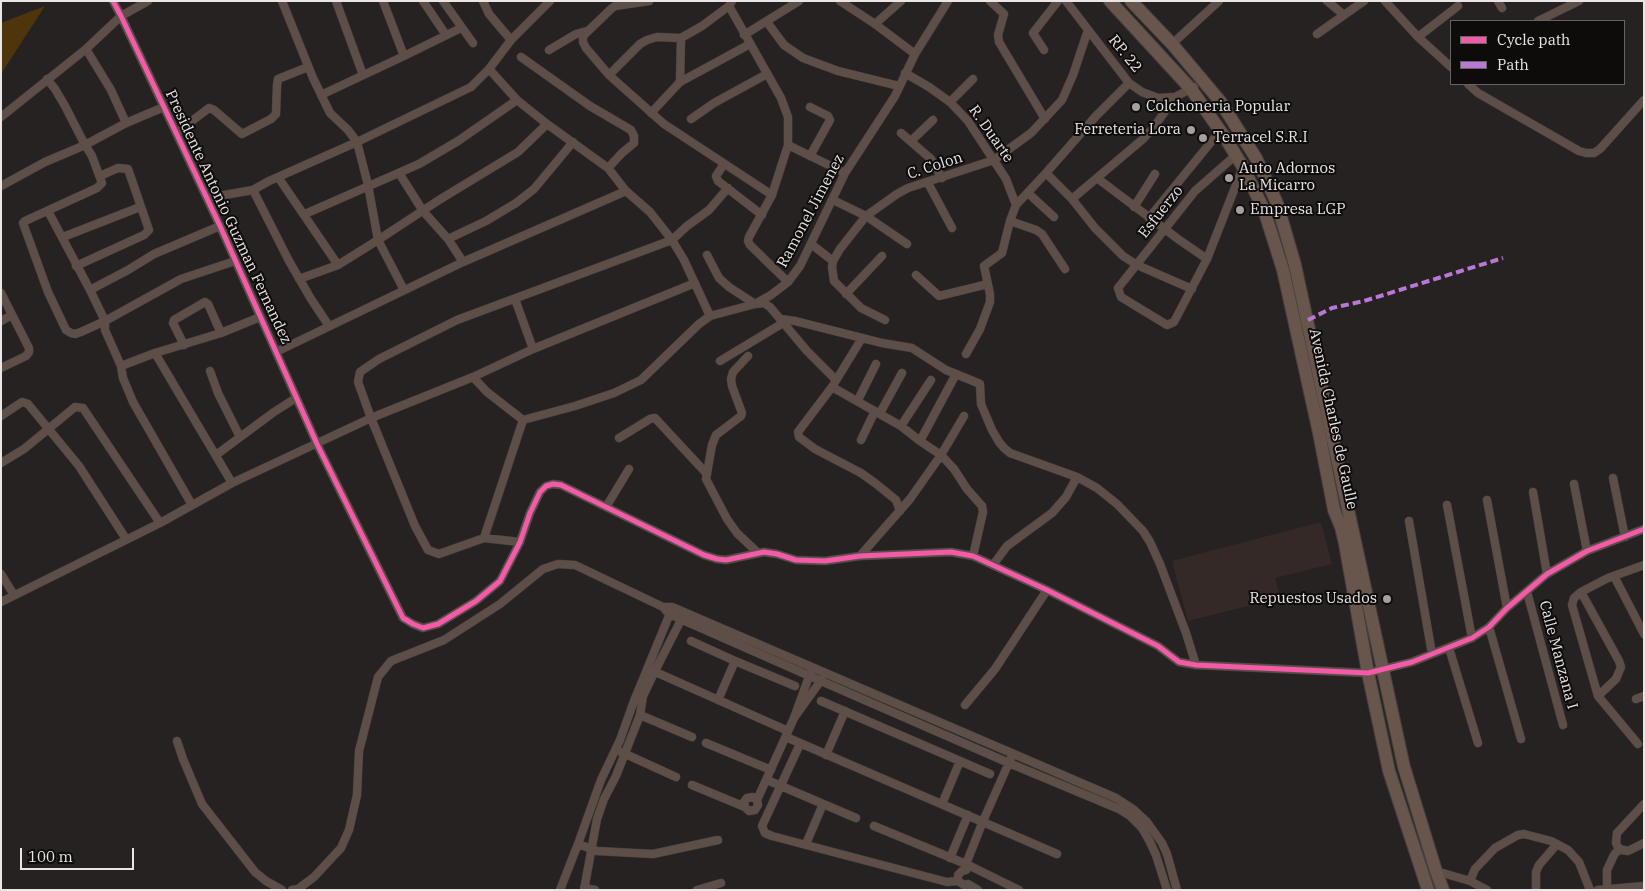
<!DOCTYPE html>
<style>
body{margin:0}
#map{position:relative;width:1645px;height:891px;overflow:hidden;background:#262221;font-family:"IBM Plex Serif",serif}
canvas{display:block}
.frame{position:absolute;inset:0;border:2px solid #ebe6e6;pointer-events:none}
.legend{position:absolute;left:1450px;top:20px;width:175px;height:65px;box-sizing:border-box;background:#0e0b0b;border:1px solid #666363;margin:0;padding:6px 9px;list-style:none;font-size:15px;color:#ebe6e6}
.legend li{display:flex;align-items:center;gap:10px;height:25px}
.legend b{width:25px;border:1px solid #666363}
.scale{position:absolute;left:20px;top:848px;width:114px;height:22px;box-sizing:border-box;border:2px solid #ebe6e6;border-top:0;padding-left:6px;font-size:15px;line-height:18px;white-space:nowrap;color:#ebe6e6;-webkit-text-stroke:4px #0e0b0b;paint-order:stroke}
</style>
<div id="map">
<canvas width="1645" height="891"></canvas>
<div class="frame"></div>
<ul class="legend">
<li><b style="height:6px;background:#f35aa7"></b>Cycle path</li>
<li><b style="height:6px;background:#ba77d6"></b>Path</li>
</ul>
<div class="scale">100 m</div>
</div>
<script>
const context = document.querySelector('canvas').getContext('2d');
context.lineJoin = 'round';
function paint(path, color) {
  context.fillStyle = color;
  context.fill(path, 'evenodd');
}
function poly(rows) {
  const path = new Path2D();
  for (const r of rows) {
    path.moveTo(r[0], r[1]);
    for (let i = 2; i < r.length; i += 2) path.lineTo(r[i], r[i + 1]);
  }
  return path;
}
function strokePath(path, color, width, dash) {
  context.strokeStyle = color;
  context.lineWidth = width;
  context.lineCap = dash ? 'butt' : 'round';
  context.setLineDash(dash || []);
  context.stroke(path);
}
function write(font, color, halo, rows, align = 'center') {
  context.font = font + ' "IBM Plex Serif",serif';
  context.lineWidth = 4;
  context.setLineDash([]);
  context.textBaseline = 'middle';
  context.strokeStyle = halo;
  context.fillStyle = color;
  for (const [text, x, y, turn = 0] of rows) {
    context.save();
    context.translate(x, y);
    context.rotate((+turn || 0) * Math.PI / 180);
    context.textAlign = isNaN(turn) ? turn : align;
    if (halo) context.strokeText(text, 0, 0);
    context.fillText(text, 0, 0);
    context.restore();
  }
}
const built = poly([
 [1321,522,1332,564,1275,578,1280,598,1188,621,1172,561]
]);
const green = poly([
 [45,6,1,74,1,23]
]);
const street = poly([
 [113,1,121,16,220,226,317,444,403,618,413,624,423,628,438,624,476,601,500,581,520,542,530,513,540,492,546,486,553,484,561,485,704,555,717,559,726,560,764,552,777,554,796,560,825,561,860,556,951,552,973,556,1047,590,1158,646,1179,662,1196,665,1368,673,1412,662,1472,638,1489,627,1507,608,1547,574,1587,551,1644,529],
 [282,1,313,78,330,113,348,130,357,142,368,185,378,240,404,290],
 [336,1,363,75],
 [383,1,404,56],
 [423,1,446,35],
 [443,1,473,43],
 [483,1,489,14,511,40],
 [649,1,615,6,611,9,583,36,583,42,586,48,609,75,664,124,772,195],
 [840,1,875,24,915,54],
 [990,1,1004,14,998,35,999,42,1045,119],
 [1066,1,1129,83,1142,92,1158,98,1175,97,1194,87],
 [1327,1,1344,15],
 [1385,1,1418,37,1451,67],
 [1498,1,1502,8],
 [729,6,781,98,788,117,788,145,772,195,749,237,748,241,750,245,788,282],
 [1538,21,1579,1],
 [767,22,784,45,803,58,838,71,899,86],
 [875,24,901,1],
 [1317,34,1364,1],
 [744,35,799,1],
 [1418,37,1458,6],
 [1172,44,1219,1],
 [86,49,111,90,126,123],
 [549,50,576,34,587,31],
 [1044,50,1033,33,1058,1],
 [521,57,590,106,631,130,634,136,634,143,622,153,608,168],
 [489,69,517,100,547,124,608,168,626,191,650,212,672,240,684,260,710,316],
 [905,73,929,87,950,102,968,121,1006,179,1016,205],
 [609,75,640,44,647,40,657,37,681,38],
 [47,79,55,89,65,106,85,145,92,156,102,183,97,188,25,221,23,223,48,292,66,330,71,333,75,334,81,332,105,321,181,279,235,261],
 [680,82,681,38,702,26,729,6,732,1],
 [1468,84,1478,93,1579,151,1586,153,1594,153,1600,149,1644,100],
 [321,95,404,56,461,28],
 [950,102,973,79],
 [651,113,680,82,750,44],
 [1,117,86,49,121,16,148,1],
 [691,119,714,103,767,74],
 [176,133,209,108,214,110,242,134,271,119,276,114,277,85,278,79,308,67],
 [901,133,931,159,942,178],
 [911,141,933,120],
 [788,145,845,173],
 [1236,155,1195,191,1118,288,1121,297,1167,325,1174,322,1207,259,1243,167],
 [810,156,830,120,828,116,810,107],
 [724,164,716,176,718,181,762,215],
 [399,173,423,211,448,239,463,262],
 [1046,173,1072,199,1095,228,1123,256,1137,265,1192,289],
 [278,177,338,265],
 [1097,178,1178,239,1207,259],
 [928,183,952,228],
 [1,186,45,162,85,145,126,123,164,107],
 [253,190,289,261,311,299,329,326],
 [1028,193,1054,217],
 [207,198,253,190,269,181,357,142,471,87,489,69,511,40,550,1],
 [1072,199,1143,139,1154,127,1175,97],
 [833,200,866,216,907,244],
 [1134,207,1155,174],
 [48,211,90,290,105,321,105,330,121,366,123,378,133,402,192,505],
 [305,214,419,164,458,141,517,100],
 [1149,218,1220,131],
 [1010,221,1036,230,1042,234,1065,269],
 [63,237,140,207],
 [448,239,486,221,516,203,534,189,573,142],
 [811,244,833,261],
 [707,255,719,278,729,287,755,304,764,303,770,307,807,351,836,380],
 [76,266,144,235,149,230,128,169,118,168,100,176],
 [916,275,939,296,988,284],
 [299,279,338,265,378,240,439,200,518,152,547,124],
 [90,290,128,270,154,254,220,226],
 [1,293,29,348,29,352,26,356,1,368],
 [846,294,882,256],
 [515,299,533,349],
 [780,319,795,321,882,343,912,348,946,370,956,374],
 [885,320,861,308,834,281,832,267,833,261,840,249,866,216,897,194,908,188,994,160,1031,133,1062,100,1073,75,1088,30],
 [1,321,12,315],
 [862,338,832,387,798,432,799,437,815,449,861,473,875,483,896,500,900,511],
 [184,345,173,323,174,320,205,302,208,304,221,333],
 [276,352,463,262,626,191],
 [155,353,232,483],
 [966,354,980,329,990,302,990,294,984,266,1002,253,1010,221,1016,205,1046,173,1096,116,1129,83],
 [748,356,733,372,731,379,732,386,742,413,741,416,716,435,712,445,706,479,727,519,737,533,758,553],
 [720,361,783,323],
 [121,366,155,353,221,333,260,317],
 [210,371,218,393,240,437],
 [473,377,487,392,523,420],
 [832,387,901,426,920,441,941,455,954,469,967,489,982,506,983,512,973,556],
 [858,400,876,364],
 [880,413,902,373],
 [1,416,22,402,28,404,79,466,126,539],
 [523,420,575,406,614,393,641,380,699,324,710,316,755,304,771,295,788,282,800,266,845,173,895,96,915,54,948,1],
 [901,426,931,380],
 [619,438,650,419,655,418,707,474],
 [861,440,875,411],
 [920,441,956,374,980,384,981,404,992,430,999,442,1004,448,1010,453,1077,477,1066,497,1052,513,1007,546,993,565],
 [216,455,274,412,296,398],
 [1,463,24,449,75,407,83,408,160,523],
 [1077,477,1097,488,1117,504,1143,531,1150,542,1160,564,1186,633,1196,665],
 [1613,478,1625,537],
 [1574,484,1587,551],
 [1533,492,1547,574],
 [1487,500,1507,608],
 [1447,505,1472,638],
 [606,507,629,469],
 [1409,521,1432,654],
 [484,538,439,554,428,550,415,526,371,418,358,382,360,372,379,359,457,320,672,240,687,226,709,210,728,188],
 [520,542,484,538,523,420],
 [860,556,910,499,941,455,964,416],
 [1,574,14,595],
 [1614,576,1644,634],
 [1527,592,1563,725],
 [1581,592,1619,661,1621,667,1616,679,1598,696],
 [1,602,160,523,232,483,371,418,473,377,533,349,695,283],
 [1489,627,1521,739],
 [691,641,735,661,795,686],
 [1449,648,1478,743],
 [651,670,788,731],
 [811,671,794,718,822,679],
 [1636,699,1644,696],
 [718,700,735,661],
 [821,701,990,774],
 [965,705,995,669,1047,590],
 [640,715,692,737],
 [786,737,1057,854],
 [177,741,183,759,202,804,255,872,266,881,282,890],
 [706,743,771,770],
 [800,744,762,826,765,833,772,836,947,882,958,881],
 [1638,744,1598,696,1572,605,1574,598,1581,592,1608,578,1644,565],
 [621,752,676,777],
 [826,755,845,711],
 [767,780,856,818],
 [692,785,745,807,749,811,755,810,758,805,757,800,794,718],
 [942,804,960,761],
 [745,807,744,802,747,798,753,797,757,800],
 [874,826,966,864,983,821,1011,758],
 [578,844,597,851,653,854,718,840],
 [806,844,823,804],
 [1619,849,1628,851,1644,843],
 [950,858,968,815],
 [1436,871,1470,881,1487,890],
 [1470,881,1475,869,1495,848,1518,835,1524,834,1551,841,1568,850,1579,862,1590,890],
 [584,888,595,890],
 [1607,889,1607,870,1614,855,1619,849,1616,843,1617,833,1644,804],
 [292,890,298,889,314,877,341,848,349,830,357,795,359,751,378,677,391,661,444,640,500,604,543,569,558,564,575,565,663,607],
 [560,890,578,844,601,780,620,740,634,701,671,611],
 [584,890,597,819,604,799,616,776,640,715,643,696,655,671,683,616],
 [697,890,721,883],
 [978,890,968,884,964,885,958,881,958,875,962,871,966,870,966,864,1019,890],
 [1167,890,1156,855,1150,842,1142,828,1130,816,1119,809,1009,763,821,681,669,614,663,607,672,607,1116,798,1133,809,1147,822,1162,843,1167,854,1177,890],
 [1536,890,1536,872,1539,865,1557,844],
 [1598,890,1644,886]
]);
const primary = poly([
 [1110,1,1191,89,1226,139,1243,167,1264,210,1283,270,1319,433,1334,510,1341,527,1345,544,1368,673,1389,771,1428,890],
 [1131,1,1172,44,1220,101,1256,158,1277,203,1295,265,1404,767,1436,871,1443,890]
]);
const quiet = poly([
 [1308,320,1332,308,1364,301,1503,258]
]);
const cycleway = poly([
 [113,1,121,16,220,226,317,444,403,618,413,624,423,628,438,624,476,601,500,581,520,542,530,513,540,492,546,486,553,484,561,485,704,555,717,559,726,560,764,552,777,554,796,560,825,561,860,556,951,552,973,556,1047,590,1158,646,1179,662,1196,665,1368,673,1412,662,1472,638,1489,627,1507,608,1547,574,1587,551,1644,529]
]);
const markers = [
 [1136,107,5,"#a6a1a1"],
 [1191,130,5,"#a6a1a1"],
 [1203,138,5,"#a6a1a1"],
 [1229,178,5,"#a6a1a1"],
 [1240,210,5,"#a6a1a1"],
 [1387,599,5,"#a6a1a1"]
];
const streetNames = [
 ["RP. 22",1125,54,51],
 ["R. Duarte",991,134,55],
 ["C. Colon",935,166,-18],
 ["Ramonel Jimenez",811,211,-62],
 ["Esfuerzo",1161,212,-52],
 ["Presidente Antonio Guzman Fernandez",228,217,65],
 ["Avenida Charles de Gaulle",1333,419,78],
 ["Calle Manzana I",1558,655,75]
];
const poiNames = [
 ["Colchoneria Popular",1146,107],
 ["Ferreteria Lora",1181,130,"right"],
 ["Terracel S.R.I",1213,138],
 ["Auto Adornos",1239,169],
 ["La Micarro",1239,186],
 ["Empresa LGP",1250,210],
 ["Repuestos Usados",1377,599,"right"]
];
paint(built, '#352928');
paint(green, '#4e350c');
strokePath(street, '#413e3d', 9);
strokePath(primary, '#413e3d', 14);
strokePath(street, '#5d4f48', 8);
strokePath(primary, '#68554b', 12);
strokePath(quiet, '#ba77d6', 4, [8, 4]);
strokePath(cycleway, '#f35aa7', 5);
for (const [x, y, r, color] of markers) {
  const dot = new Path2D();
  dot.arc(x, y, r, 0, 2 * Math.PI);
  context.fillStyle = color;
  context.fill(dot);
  strokePath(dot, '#0e0b0b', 2);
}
write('15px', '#ebe6e6', '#0e0b0b', streetNames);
write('15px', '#ebe6e6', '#0e0b0b', poiNames, 'left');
</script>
